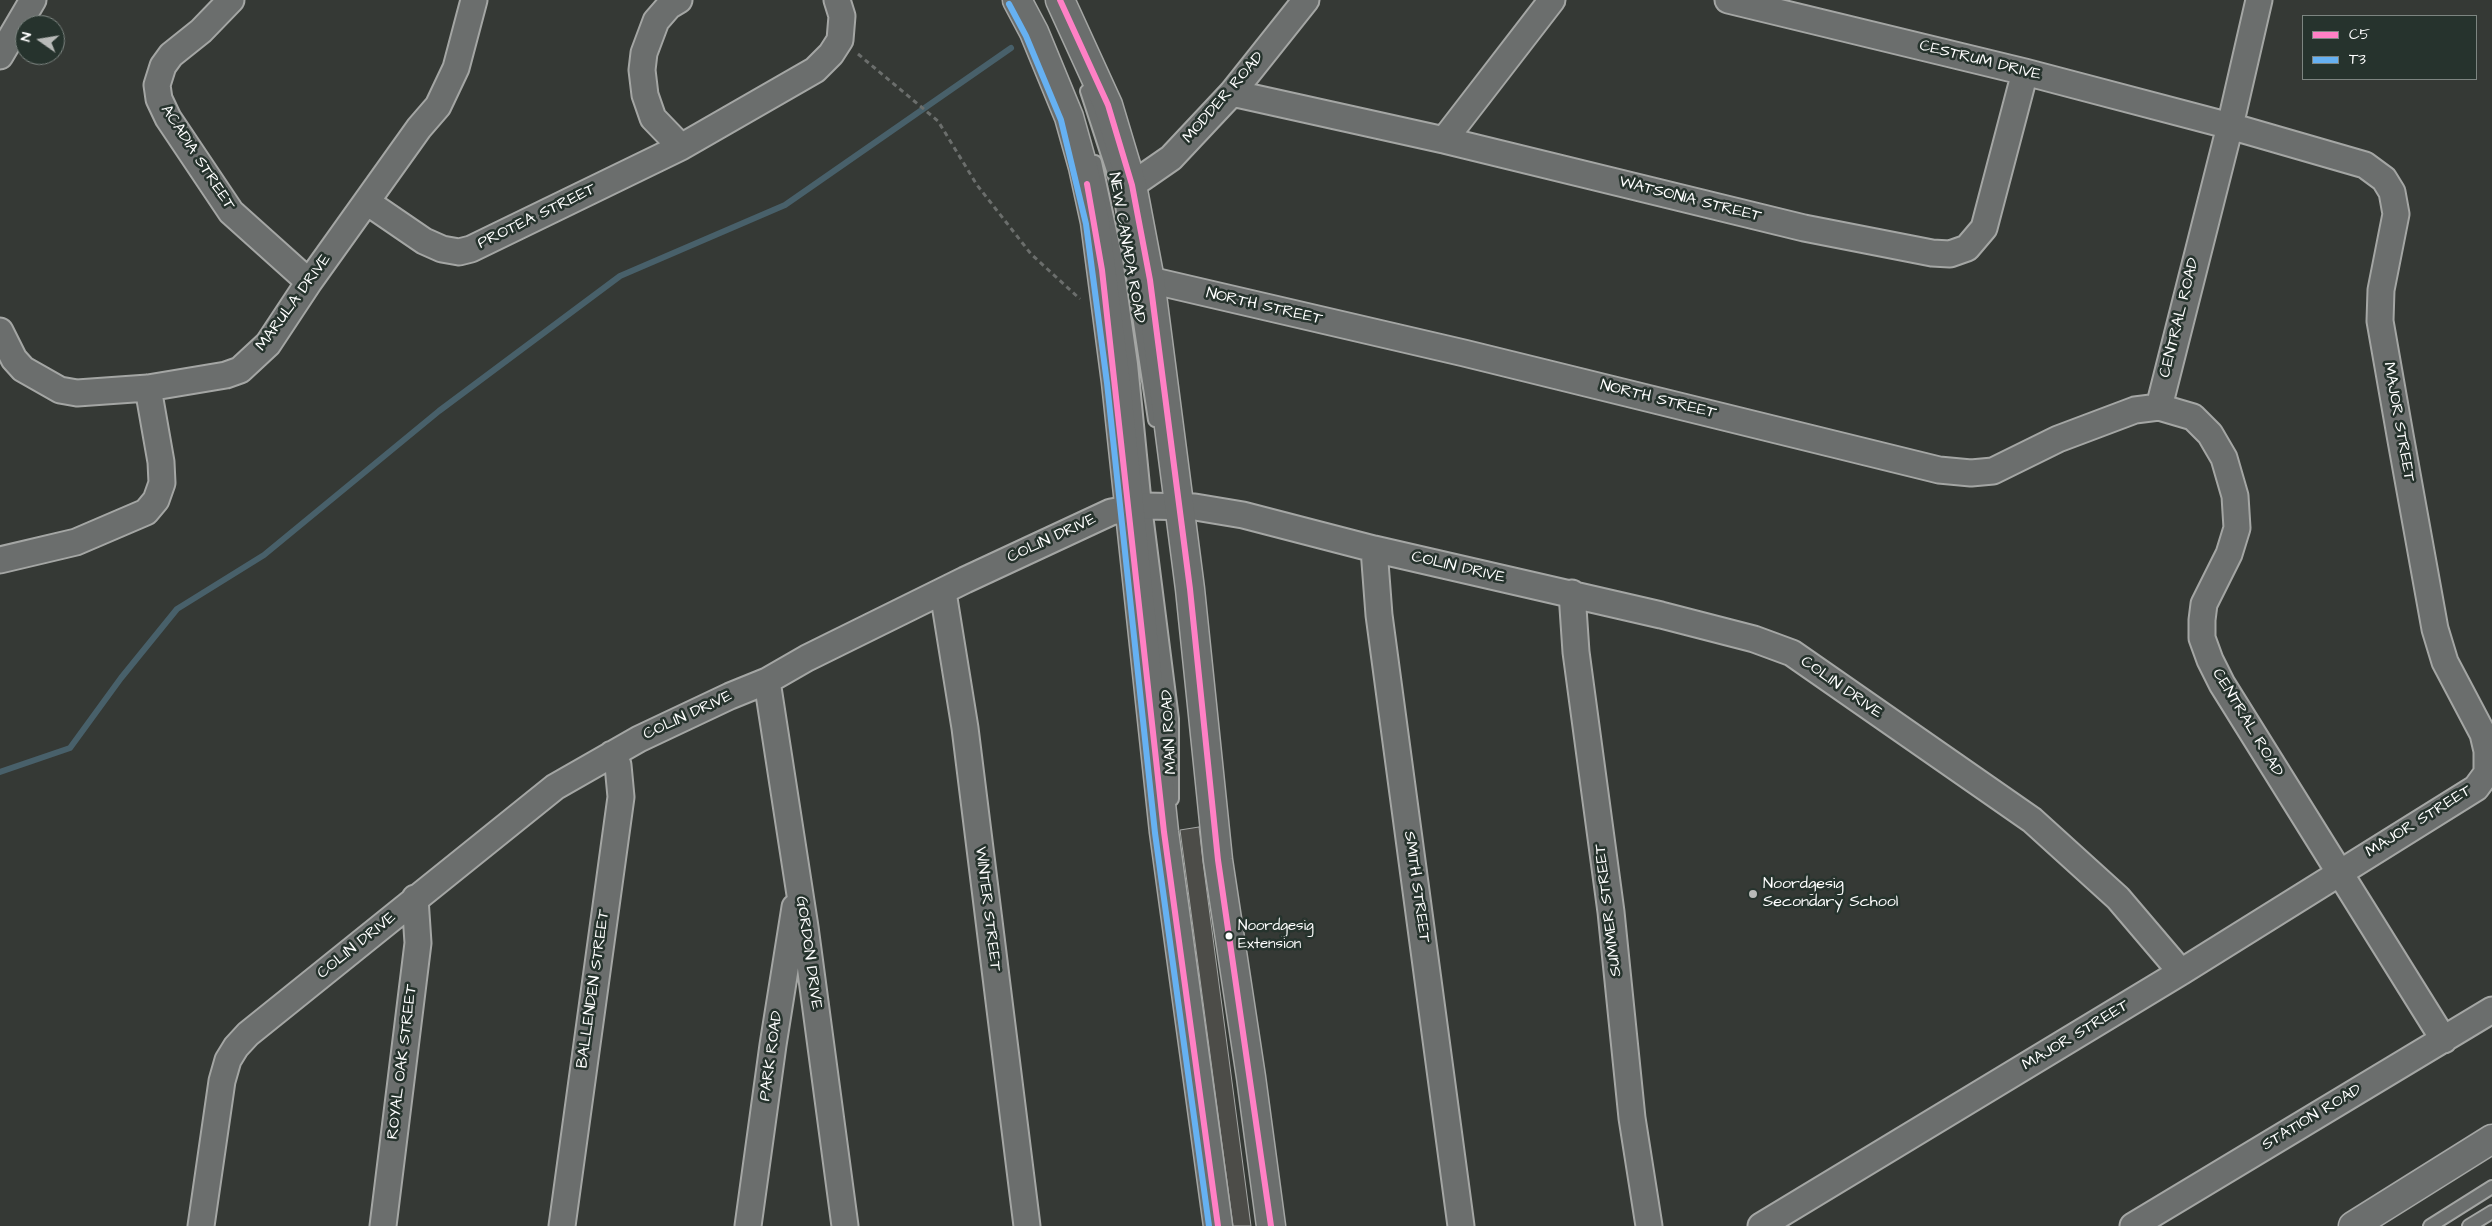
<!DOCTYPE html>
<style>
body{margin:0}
#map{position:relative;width:2492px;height:1226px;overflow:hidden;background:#353935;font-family:"Architects Daughter",sans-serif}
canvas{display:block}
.legend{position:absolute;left:2302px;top:15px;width:175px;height:65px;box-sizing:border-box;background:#26332d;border:1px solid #7d8581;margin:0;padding:6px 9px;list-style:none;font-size:15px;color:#fff}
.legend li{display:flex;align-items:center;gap:10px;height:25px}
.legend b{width:25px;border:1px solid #7d8581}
.north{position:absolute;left:15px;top:15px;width:50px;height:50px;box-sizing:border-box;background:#26332d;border:1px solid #7d8581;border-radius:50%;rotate:283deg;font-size:14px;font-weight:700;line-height:20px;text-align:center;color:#fff}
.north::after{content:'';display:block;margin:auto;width:18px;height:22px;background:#b8bab8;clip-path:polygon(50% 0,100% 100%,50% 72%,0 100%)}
</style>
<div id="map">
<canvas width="2492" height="1226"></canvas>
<ul class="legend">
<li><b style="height:6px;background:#ff80c5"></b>C5</li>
<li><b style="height:6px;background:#66b1f2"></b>T3</li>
</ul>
<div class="north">N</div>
</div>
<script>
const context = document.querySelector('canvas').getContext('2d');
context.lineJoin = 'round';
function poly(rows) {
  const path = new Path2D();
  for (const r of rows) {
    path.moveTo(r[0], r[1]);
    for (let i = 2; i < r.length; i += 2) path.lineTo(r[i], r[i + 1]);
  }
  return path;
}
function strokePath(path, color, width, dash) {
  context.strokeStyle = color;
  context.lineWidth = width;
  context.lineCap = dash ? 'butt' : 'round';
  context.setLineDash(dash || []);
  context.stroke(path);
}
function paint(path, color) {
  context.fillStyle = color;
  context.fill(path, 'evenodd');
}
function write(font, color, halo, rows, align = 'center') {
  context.font = font + ' "Architects Daughter",sans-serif';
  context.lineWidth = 5;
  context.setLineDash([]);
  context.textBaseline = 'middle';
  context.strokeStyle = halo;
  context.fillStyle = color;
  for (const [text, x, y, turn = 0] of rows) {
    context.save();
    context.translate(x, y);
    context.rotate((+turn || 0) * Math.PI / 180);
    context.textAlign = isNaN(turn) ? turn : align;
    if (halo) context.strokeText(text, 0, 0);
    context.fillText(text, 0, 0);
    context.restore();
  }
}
const stream = poly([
 [0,772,70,748,121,678,177,609,264,555,439,411,620,276,785,205,1011,48]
]);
const building = poly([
 [1199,827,1203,862,1251,1226,1233,1226,1180,830,1199,827]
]);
const path = poly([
 [858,54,938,121,977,185,1031,254,1080,299]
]);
const lane = poly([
 [1087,91,1120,192,1155,420],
 [1095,162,1116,259,1131,364,1145,506,1172,719,1172,799],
 [2430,1226,2492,1187],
 [2469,1226,2492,1212]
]);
const street = poly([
 [231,0,201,31,171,55,163,66,157,85,159,99,168,118,231,212,309,282],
 [679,0,669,6,656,21,644,53,642,70,645,95,653,118,681,147,815,70,831,54,840,40,842,16,837,0],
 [1728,0,2025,72,2230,126,2365,165,2384,179,2392,192,2396,214,2381,290,2380,321,2400,435,2435,629,2445,662,2483,734,2487,751,2487,773,2476,788,2181,972,1761,1226],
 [0,56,33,0],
 [1232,93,1444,140,1804,228,1932,253,1950,254,1967,248,1984,228,2025,72],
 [1444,140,1552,0],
 [1132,185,1171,158,1232,93,1306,0],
 [367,202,424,241,442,249,459,252,471,249,681,147],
 [1150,280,1464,353,1939,470,1971,473,1993,471,2058,439,2135,410,2159,407,2193,417,2210,434,2224,458,2235,496,2237,528,2229,554,2204,604,2202,620,2202,638,2210,660,2222,684,2444,1040],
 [0,331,14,359,23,369,60,390,77,393,148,388,226,375,240,370,268,344,309,282,419,128,438,106,456,68,474,0],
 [2159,407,2230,126,2259,0],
 [1374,549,1379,615,1461,1226],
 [0,560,76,542,146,512,156,500,162,483,161,462,148,388],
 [943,592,965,728,1027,1226],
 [1572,593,1576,652,1611,912,1632,1118,1649,1226],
 [767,681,805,927,845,1226],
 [201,1226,222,1081,228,1060,236,1047,248,1034,555,787,639,739,730,696,767,681,807,658,965,580,1111,512,1145,506,1195,507,1243,515,1374,549,1661,615,1754,639,1792,653,2032,820,2118,898,2181,972],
 [383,1226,418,943,415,898],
 [562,1226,621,797,618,765,612,754],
 [748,1226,773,1045,795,907],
 [2133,1226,2492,1010]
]);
const secondary = poly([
 [1017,0,1034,32,1069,117,1083,167,1095,222,1116,382,1164,832,1218,1226],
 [1060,0,1108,105,1132,185,1150,280,1190,589,1218,860,1251,1077,1271,1226],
 [2353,1226,2492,1139]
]);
const bus1 = poly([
 [1060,0,1108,105,1132,185,1150,280,1190,589,1218,860,1271,1226],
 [1087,184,1102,270,1164,832,1218,1226]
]);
const bus2 = poly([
 [1009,4,1026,36,1061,120,1086,224,1107,383,1155,833,1209,1226]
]);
const markers = [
 [1753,894,5,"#b8bab8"],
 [1229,936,4.5,"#fff"]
];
const busNames = [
 ["Noordgesig",1238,927],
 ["Extension",1238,945]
];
const streetNames = [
 ["CESTRUM DRIVE",1980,61,14],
 ["MODDER ROAD",1224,98,-49],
 ["ACADIA STREET",197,158,57],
 ["WATSONIA STREET",1690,200,14],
 ["PROTEA STREET",537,217,-26],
 ["NEW CANADA ROAD",1126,248,80],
 ["MARULA DRIVE",294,303,-54],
 ["NORTH STREET",1264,307,13],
 ["CENTRAL ROAD",2180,318,-76],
 ["NORTH STREET",1658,400,14],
 ["MAJOR STREET",2398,422,80],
 ["COLIN DRIVE",1052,539,-25],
 ["COLIN DRIVE",1458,568,13],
 ["COLIN DRIVE",1841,688,35],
 ["COLIN DRIVE",688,716,-25],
 ["CENTRAL ROAD",2247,723,59],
 ["MAIN ROAD",1170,732,-93],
 ["MAJOR STREET",2419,822,-32],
 ["SMITH STREET",1416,887,82],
 ["WINTER STREET",987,909,83],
 ["SUMMER STREET",1609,910,-97],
 ["COLIN DRIVE",357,946,-39],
 ["GORDON DRIVE",808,953,82],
 ["BALLENDEN STREET",594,989,-82],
 ["MAJOR STREET",2076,1036,-31],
 ["PARK ROAD",772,1056,-82],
 ["ROYAL OAK STREET",403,1062,-83],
 ["STATION ROAD",2312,1118,-31]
];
const poiNames = [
 ["Noordgesig",1763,885],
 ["Secondary School",1763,903]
];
strokePath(stream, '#48606a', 6);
paint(building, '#4c4c48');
strokePath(building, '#a4a6a4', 1);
strokePath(lane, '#a4a6a4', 16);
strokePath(street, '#a4a6a4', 29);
strokePath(secondary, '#a4a6a4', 31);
strokePath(path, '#6b6e6c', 3, [5, 4]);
strokePath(lane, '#6b6e6d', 12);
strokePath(street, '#6b6e6d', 25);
strokePath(secondary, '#6b6e6d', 28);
strokePath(bus1, '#ff80c5', 6);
strokePath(bus2, '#66b1f2', 6);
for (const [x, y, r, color] of markers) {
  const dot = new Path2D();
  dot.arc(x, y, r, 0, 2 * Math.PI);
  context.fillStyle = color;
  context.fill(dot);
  strokePath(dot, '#26332d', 2);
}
write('15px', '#fff', '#26332d', busNames, 'left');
write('16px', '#fff', '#26332d', streetNames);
write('16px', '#fff', '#26332d', poiNames, 'left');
</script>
